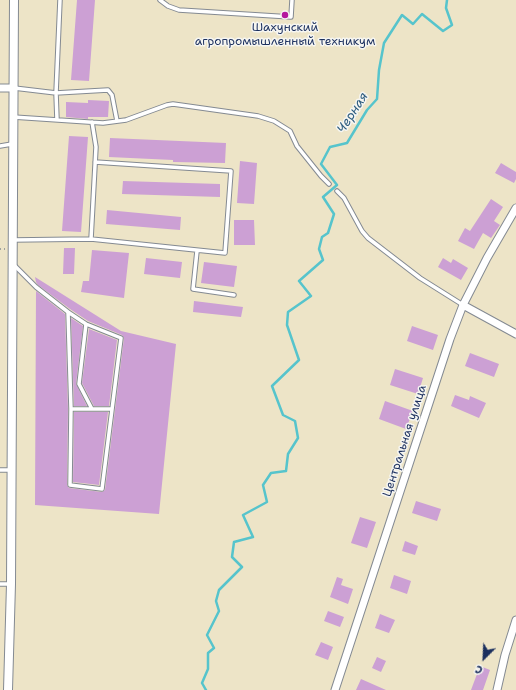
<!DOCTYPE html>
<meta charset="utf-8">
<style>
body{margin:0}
#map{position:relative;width:516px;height:690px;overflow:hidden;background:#ede4c7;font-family:"Shantell Sans",sans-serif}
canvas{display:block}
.north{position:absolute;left:464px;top:638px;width:40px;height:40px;-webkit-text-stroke:3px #f6f6f2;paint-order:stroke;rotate:204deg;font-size:11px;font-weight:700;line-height:16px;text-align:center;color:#1b2f5e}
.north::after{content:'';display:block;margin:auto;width:14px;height:18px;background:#1b2f5e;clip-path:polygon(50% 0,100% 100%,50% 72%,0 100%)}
</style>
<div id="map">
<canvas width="516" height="690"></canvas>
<div class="north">С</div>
</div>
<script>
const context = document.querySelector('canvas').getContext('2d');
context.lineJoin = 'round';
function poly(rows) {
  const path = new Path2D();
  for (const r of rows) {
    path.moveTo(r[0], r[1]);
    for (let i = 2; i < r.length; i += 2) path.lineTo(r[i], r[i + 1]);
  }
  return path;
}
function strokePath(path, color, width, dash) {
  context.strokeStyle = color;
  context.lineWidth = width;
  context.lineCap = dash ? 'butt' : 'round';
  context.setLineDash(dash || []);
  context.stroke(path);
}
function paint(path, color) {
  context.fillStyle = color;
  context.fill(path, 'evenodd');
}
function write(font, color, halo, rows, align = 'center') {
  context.font = font + ' "Shantell Sans",sans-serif';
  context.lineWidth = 3;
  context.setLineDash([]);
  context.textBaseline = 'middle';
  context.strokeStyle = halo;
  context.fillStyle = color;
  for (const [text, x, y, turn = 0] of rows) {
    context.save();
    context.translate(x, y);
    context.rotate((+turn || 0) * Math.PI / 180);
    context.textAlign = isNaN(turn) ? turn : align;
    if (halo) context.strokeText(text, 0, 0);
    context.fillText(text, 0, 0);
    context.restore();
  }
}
const stream = poly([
 [206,690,202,683,208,669,208,653,214,648,207,635,219,611,216,601,219,590,242,567,232,557,234,542,253,537,243,515,267,502,263,485,271,473,286,471,288,454,298,438,295,421,283,415,272,386,299,360,287,325,288,312,311,296,299,281,323,260,319,249,322,237,328,233,334,214,323,197,337,185,321,164,330,147,347,143,367,110,377,99,379,70,384,43,402,15,413,24,422,14,443,31,452,25,446,8,447,0]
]);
const building = poly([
 [77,0,95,0,89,81,71,80],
 [88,100,109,101,108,117,88,117,88,119,66,117,66,102,88,103],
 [69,136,88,137,81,232,62,231],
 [110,138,226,143,225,163,173,162,173,160,109,157],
 [240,161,257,163,254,204,237,203],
 [501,163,516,172,516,179,514,183,495,173],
 [123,181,220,184,220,197,122,194],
 [491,199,503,207,494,221,500,225,491,238,483,233,474,249,458,241,465,228,470,231],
 [107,210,181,217,180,230,106,224],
 [234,220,254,220,255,245,234,245],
 [64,248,75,248,74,274,63,274],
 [92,250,129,253,124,298,81,292,83,281,89,281],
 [146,258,182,262,180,278,144,274],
 [443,258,451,263,453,259,468,268,461,280,438,267],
 [204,262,237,266,234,287,201,283],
 [35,277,121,331,176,344,159,514,35,505,36,291,65,314,68,409,67,485,69,488,102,492,105,490,124,338,122,335,88,321,70,309,38,285,36,282],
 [194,301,243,307,241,317,193,312],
 [71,318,83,326,76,384,87,406,74,406],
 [412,326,438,335,433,350,407,341],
 [89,329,117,340,109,406,94,406,82,383],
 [470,353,499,364,494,377,465,366],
 [395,369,423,378,418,394,390,385],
 [455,395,469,400,470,396,486,403,479,418,451,406],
 [385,401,413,411,406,429,379,419],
 [74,412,108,412,99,485,73,482],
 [416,501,441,509,437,521,412,513],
 [360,517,376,522,367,548,351,543],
 [405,541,418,546,415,555,402,551],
 [394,575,411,581,407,594,390,588],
 [337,577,343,579,341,585,353,589,348,604,330,597],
 [328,611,344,617,340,627,324,621],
 [380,614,395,620,389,633,375,628],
 [321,642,333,647,328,660,315,655],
 [377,657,386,661,381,672,372,668],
 [480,666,490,670,483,690,471,690],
 [361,679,386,690,356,690]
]);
const path = poly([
 [0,249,5,249]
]);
const service = poly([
 [160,0,168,6,179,10,291,17,292,0],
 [14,88,56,93,108,90,112,95,117,121],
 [13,117,103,123,126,120,167,105,173,104,258,116,274,121,290,131,297,146,321,176,329,184],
 [57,120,56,93,60,0],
 [0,146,12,144],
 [337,191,344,198,362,231,368,238,420,278,463,305],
 [91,239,96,147,92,122],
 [13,240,91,239,225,253,231,171,95,162],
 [197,251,193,289,234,295],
 [14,265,36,287,68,312,86,324,121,338,102,489,70,485,71,409,68,312],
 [86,324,79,384,92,409],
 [71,409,112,409],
 [0,470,11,470],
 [0,584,11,584]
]);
const minor = poly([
 [0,88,14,88],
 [463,305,516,334],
 [335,690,450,339,463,305,487,258,516,208],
 [497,690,505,655,516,620]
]);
const tertiary = poly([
 [8,690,11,584,14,0]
]);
const markers = [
 [285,15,4,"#b5179e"]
];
const poiNames = [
 ["Шахунский",285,28],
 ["агропромышленный техникум",285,42]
];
const streetNames = [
 ["Центральная улица",405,441,-72]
];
const waterNames = [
 ["Черная",353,113,-57]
];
strokePath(stream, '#56c4cc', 2.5);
paint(building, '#cca0d4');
strokePath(service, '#848a92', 5.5);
strokePath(minor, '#848a92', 9);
strokePath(tertiary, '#848a92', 10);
strokePath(path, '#848a92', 1.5, [1, 3]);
strokePath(service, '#fff', 3.5);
strokePath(minor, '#fff', 7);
strokePath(tertiary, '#fff', 8);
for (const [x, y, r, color] of markers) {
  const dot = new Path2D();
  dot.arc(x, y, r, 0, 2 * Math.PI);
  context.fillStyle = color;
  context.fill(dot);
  strokePath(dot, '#f6f6f2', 1.5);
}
write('12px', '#1b2f5e', '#f6f6f2', poiNames);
write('12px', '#1b2f5e', '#f6f6f2', streetNames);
write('italic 13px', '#2d5c7f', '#f6f6f2', waterNames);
</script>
